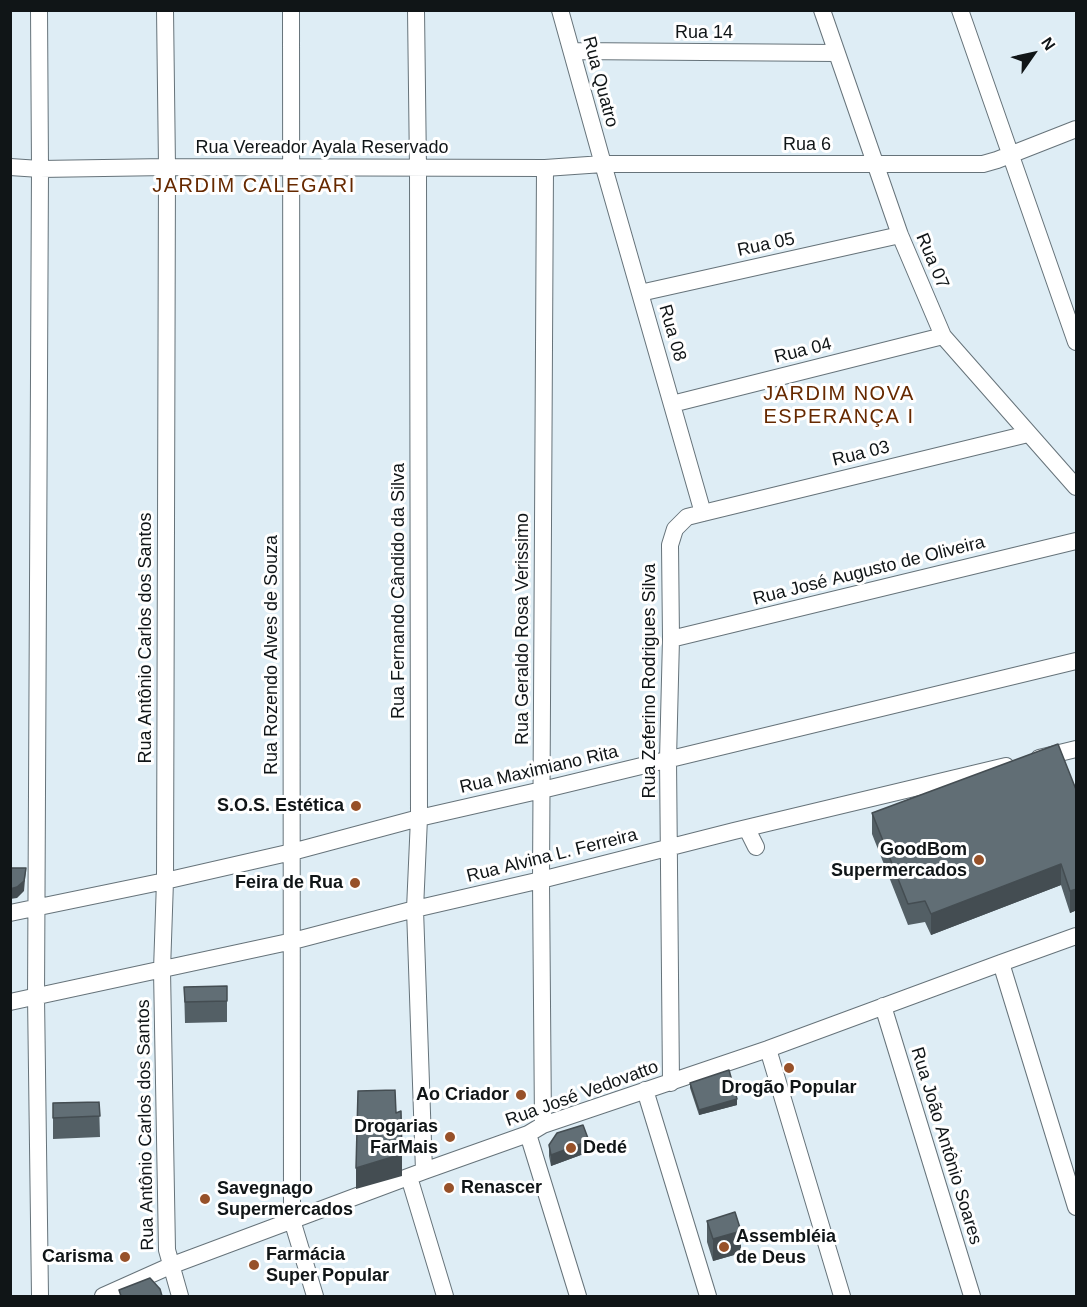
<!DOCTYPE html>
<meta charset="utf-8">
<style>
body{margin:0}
#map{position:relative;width:1087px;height:1307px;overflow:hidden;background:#deedf5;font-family:Helvetica,sans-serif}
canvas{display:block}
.frame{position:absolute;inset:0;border:12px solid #101517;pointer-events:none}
.north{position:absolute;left:1003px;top:24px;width:60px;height:60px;-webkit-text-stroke:4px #fff;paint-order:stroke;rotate:56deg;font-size:16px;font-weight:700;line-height:24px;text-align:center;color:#101517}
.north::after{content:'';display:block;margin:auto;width:21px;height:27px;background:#101517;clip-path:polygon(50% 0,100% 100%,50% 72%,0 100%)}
</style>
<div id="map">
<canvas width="1087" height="1307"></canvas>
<div class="frame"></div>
<div class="north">N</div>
</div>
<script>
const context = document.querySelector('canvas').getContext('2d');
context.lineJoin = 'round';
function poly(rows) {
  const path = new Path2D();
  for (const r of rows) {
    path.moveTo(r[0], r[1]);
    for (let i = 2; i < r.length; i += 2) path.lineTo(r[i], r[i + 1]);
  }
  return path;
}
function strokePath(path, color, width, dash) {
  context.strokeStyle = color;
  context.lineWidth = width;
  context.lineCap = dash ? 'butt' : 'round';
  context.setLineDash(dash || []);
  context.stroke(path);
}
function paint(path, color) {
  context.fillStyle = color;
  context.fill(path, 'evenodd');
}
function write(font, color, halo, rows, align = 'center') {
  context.font = font + ' Helvetica,sans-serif';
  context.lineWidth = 6;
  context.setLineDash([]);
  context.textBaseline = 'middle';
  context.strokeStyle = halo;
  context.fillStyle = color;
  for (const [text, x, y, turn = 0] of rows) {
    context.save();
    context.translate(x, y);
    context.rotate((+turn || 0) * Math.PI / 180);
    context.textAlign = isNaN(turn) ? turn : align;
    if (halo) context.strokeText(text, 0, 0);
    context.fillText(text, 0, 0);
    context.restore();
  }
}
const minor = poly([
 [39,10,40,169,36,996,40,1296],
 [165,10,167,167,165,881,162,970,167,1250,180,1296],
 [291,10,292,1220,315,1296],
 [416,10,418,169,419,818,415,909,424,1171],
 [560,10,603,164,703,513],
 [822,10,900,235,943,336,1076,487],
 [960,10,1076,342],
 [572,51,836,53],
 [10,167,40,169,167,167,545,168,603,164,983,164,997,160,1076,129],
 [640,293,900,235],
 [672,404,943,336],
 [671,639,1076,541],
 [1039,758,1076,749],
 [747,829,756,847],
 [10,913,165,881,292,852,419,818,542,790,1076,661],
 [1001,963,1076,1207],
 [10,1002,293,941,415,909,541,880,734,831,1006,766],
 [883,1006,972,1296],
 [768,1049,842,1296],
 [671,1083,668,759,671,639,670,545,675,529,687,517,703,513,1028,434],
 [645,1090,708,1296],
 [543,1125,541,880,545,168],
 [528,1134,578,1296],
 [409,1177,445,1296],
 [103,1296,170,1266,424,1171,528,1134,543,1125,768,1049,1001,963,1076,936]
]);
const wall = poly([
 [1077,792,1077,910,1070,913,1061,885,931,935,925,922,908,925,872,834,872,813],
 [227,986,227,1022,185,1023,184,987],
 [690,1083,737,1105,699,1115,690,1088],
 [99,1102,100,1137,53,1139,53,1103],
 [549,1145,589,1152,551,1166,549,1156],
 [707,1221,741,1253,713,1261,707,1242]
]);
const shadedWall = poly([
 [1061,864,1061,885,931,935,931,914],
 [26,868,24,891,17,898,10,899,10,889],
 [1077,889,1077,910,1070,913,1070,891],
 [737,1099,737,1105,699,1115,699,1110],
 [589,1141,589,1152,551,1166,551,1155],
 [402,1154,402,1176,356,1189,356,1168],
 [741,1231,741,1253,713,1261,713,1239]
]);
const building = poly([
 [1058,744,1077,792,1077,889,1070,891,1061,864,931,914,925,901,908,904,872,813,1058,744],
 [10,868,26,868,24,881,17,887,10,889,10,868],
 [227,986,227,1001,185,1002,184,987,227,986],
 [729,1070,737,1099,699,1110,690,1083,729,1070],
 [395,1090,396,1113,401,1111,402,1154,356,1168,358,1091,395,1090],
 [99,1102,100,1116,53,1118,53,1103,99,1102],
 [583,1125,589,1141,551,1155,549,1145,557,1133,583,1125],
 [735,1212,741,1231,713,1239,707,1221,735,1212],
 [150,1278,160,1289,162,1296,121,1296,119,1290,150,1278]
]);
const markers = [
 [356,806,6,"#975129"],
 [979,860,6,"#975129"],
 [355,883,6,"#975129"],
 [789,1068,6,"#975129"],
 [521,1095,6,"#975129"],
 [450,1137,6,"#975129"],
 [571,1148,6,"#975129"],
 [449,1188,6,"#975129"],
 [205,1199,6,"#975129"],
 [724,1247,6,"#975129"],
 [125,1257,6,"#975129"],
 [254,1265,6,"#975129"]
];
const streetNames = [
 ["Rua 14",704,33],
 ["Rua Quatro",600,82,75],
 ["Rua 6",807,145],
 ["Rua Vereador Ayala Reservado",322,148],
 ["Rua 05",766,245,-12],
 ["Rua 07",932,261,67],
 ["Rua 08",672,333,74],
 ["Rua 04",803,351,-14],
 ["Rua 03",861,454,-14],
 ["Rua José Augusto de Oliveira",869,571,-14],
 ["Rua Fernando Cândido da Silva",399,591,-90],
 ["Rua Geraldo Rosa Verissimo",523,629,-90],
 ["Rua Antônio Carlos dos Santos",146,638,-90],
 ["Rua Rozendo Alves de Souza",272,655,-90],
 ["Rua Zeferino Rodrigues Silva",650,681,-90],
 ["Rua Maximiano Rita",539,770,-13],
 ["Rua Alvina L. Ferreira",552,856,-14],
 ["Rua José Vedovatto",582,1094,-20],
 ["Rua Antônio Carlos dos Santos",146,1125,-91],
 ["Rua João Antônio Soares",946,1146,73]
];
const poiNames = [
 ["S.O.S. Estética",344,806],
 ["GoodBom",967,850],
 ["Supermercados",967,871],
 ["Feira de Rua",343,883],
 ["Drogão Popular",789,1088,"center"],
 ["Ao Criador",509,1095],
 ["Drogarias",438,1127],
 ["FarMais",438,1148],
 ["Dedé",583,1148,"left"],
 ["Renascer",461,1188,"left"],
 ["Savegnago",217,1189,"left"],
 ["Supermercados",217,1210,"left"],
 ["Assembléia",736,1237,"left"],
 ["de Deus",736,1258,"left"],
 ["Farmácia",266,1255,"left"],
 ["Super Popular",266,1276,"left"],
 ["Carisma",113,1257]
];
const neighbourhoodNames = [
 ["JARDIM CALEGARI",254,186],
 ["JARDIM NOVA",839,394],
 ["ESPERANÇA I",839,417]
];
strokePath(minor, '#66737a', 18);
strokePath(minor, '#fff', 16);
paint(wall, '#535f65');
paint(shadedWall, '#444d52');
paint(building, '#616e75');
strokePath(building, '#444d52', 1.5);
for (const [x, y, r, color] of markers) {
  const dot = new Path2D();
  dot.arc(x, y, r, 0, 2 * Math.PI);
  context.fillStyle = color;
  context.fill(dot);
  strokePath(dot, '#fff', 2);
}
write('18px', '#101517', '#fff', streetNames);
write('bold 18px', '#101517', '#fff', poiNames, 'right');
context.letterSpacing = '1.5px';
write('20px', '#662900', '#fff', neighbourhoodNames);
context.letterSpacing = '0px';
</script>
